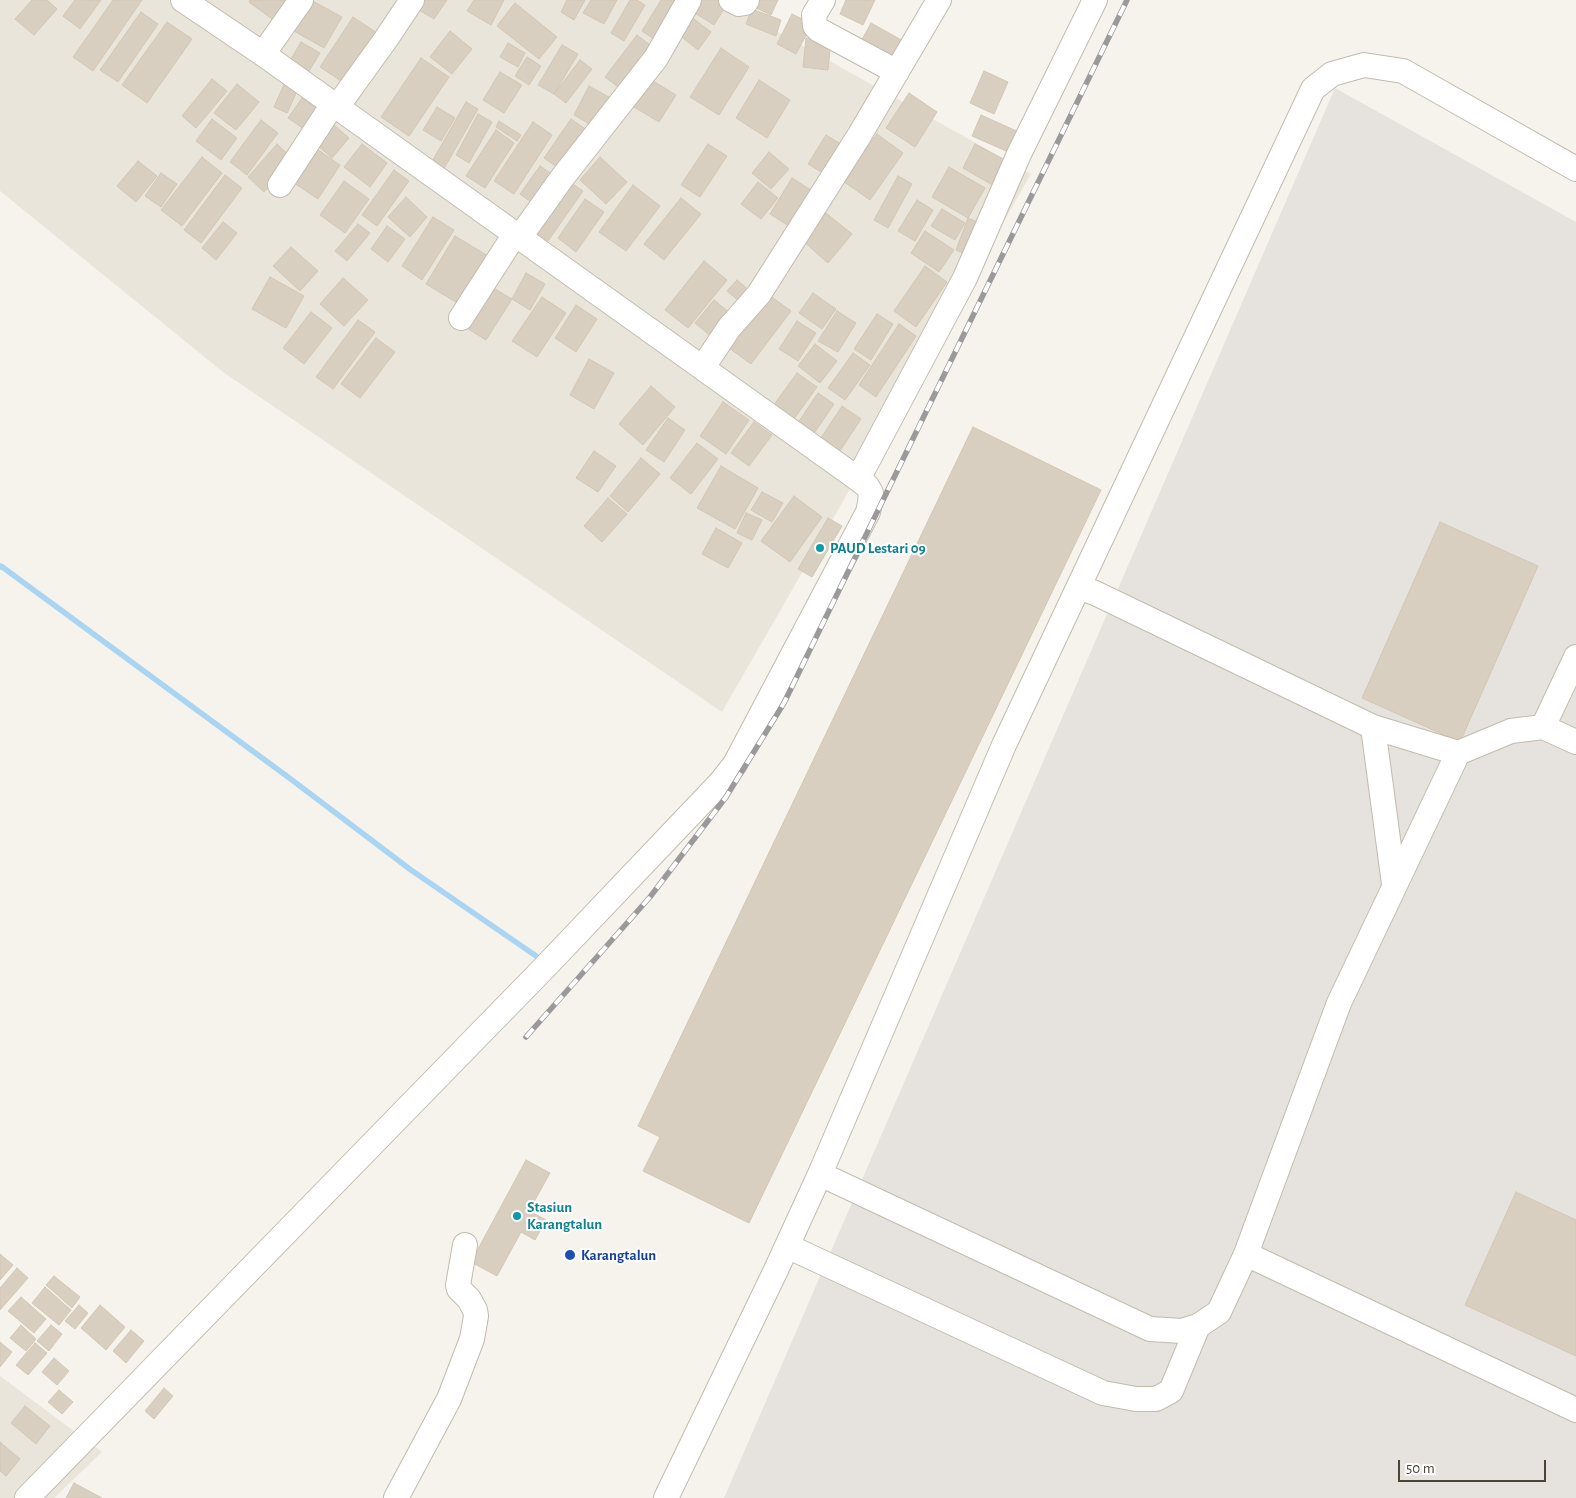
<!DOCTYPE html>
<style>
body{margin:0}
#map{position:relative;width:1576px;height:1498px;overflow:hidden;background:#f6f3ec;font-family:"Alegreya Sans",sans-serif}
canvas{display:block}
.scale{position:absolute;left:1398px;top:1460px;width:148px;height:22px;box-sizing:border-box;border:2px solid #4b4439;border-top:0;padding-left:6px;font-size:15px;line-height:18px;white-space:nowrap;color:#4b4439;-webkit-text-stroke:4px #fff;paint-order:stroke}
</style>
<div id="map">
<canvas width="1576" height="1498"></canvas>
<div class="scale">50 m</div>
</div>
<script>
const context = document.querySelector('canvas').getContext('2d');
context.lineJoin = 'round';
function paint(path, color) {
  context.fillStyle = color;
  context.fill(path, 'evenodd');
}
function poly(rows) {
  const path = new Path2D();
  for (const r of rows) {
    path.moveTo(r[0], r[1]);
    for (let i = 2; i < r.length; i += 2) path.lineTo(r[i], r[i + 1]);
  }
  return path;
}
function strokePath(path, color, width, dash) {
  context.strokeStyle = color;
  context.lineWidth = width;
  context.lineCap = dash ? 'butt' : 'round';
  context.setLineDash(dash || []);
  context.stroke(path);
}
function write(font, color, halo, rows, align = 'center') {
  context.font = font + ' "Alegreya Sans",sans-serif';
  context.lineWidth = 4;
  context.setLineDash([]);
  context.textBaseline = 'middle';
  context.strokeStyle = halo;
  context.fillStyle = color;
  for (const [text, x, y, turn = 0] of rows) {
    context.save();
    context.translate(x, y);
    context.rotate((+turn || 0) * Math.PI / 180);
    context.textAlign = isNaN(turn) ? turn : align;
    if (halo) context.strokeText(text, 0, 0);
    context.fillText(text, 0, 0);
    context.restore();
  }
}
const residential = poly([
 [0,0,721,0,1031,174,722,712,223,372,0,191],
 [0,1376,102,1452,54,1498,0,1498]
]);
const industrial = poly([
 [1335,88,1576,222,1576,1498,724,1498]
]);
const stream = poly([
 [0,567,1,566,288,777,411,870,539,958]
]);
const building = poly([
 [32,0,47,0,57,9,34,35,15,19,32,0],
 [75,0,101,0,80,29,63,16,75,0],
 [113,0,142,0,93,71,73,57,113,0],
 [250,0,296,0,279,24,249,2,250,0],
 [311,0,342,17,324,48,294,31,311,0],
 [414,0,447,0,434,19,411,5,414,0],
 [474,0,504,0,491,25,467,11,474,0],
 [567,0,585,0,574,20,561,12,567,0],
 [591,0,617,0,604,24,583,13,591,0],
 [630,0,637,0,645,5,624,41,611,33,630,0],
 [661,0,687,0,660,43,642,31,661,0],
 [692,0,720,0,727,4,714,25,687,8,692,0],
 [760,0,778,0,771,15,756,8,760,0],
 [846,0,875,0,863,25,840,14,846,0],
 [515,3,557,37,539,59,497,26,515,3],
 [752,9,781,20,776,36,746,24,752,9],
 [141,12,158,24,118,82,100,70,141,12],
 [686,13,711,32,698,50,673,30,686,13],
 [792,14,812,24,796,54,777,44,792,14],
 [353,17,383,37,350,87,320,67,353,17],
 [167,22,192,39,147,103,122,85,167,22],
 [871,23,905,42,892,66,858,47,871,23],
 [450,31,472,49,452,74,430,57,450,31],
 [637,35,658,51,626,93,605,77,637,35],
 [806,38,831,40,828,70,803,67,806,38],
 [301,42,320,53,305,78,287,66,301,42],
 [508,43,525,53,518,67,500,57,508,43],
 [562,45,578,54,554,94,538,85,562,45],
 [721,48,749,67,719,115,690,97,721,48],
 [527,57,541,66,529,85,515,76,527,57],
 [421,58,449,77,409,136,381,117,421,58],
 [580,60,592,69,566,103,554,94,580,60],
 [984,71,1008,82,994,114,970,103,984,71],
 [500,72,522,85,504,113,483,100,500,72],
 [645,76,676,95,659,122,629,104,645,76],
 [212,79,227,91,196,128,182,116,212,79],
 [759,80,790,100,767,138,736,118,759,80],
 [285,82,298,89,287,113,274,107,285,82],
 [237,84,259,102,236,130,214,113,237,84],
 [589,86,616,101,600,130,574,115,589,86],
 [909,93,937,112,915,147,886,128,909,93],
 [302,98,318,109,304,129,288,118,302,98],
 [466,102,478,109,442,172,430,165,466,102],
 [437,107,455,118,441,141,423,130,437,107],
 [478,114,492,122,469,163,456,155,478,114],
 [981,115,1021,133,1013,154,972,136,981,115],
 [212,119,237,138,221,160,196,141,212,119],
 [571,119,591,133,564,172,544,158,571,119],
 [261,120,278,133,247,175,230,162,261,120],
 [499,121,521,135,517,141,496,127,499,121],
 [533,122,552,135,514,194,494,181,533,122],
 [334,125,349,138,332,158,317,145,334,125],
 [496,130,514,143,485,188,466,176,496,130],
 [877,134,903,153,870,200,843,181,877,134],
 [826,135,846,147,828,176,808,164,826,135],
 [277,144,293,159,264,192,248,177,277,144],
 [362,144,387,163,370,187,344,167,362,144],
 [708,144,727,156,700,197,681,185,708,144],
 [975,144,1009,162,996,187,963,168,975,144],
 [314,147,340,165,318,199,291,181,314,147],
 [769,152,789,169,771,189,752,173,769,152],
 [202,157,222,173,182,226,161,210,202,157],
 [600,157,627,182,606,204,580,180,600,157],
 [138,161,157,176,136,202,117,186,138,161],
 [540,166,559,179,539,208,520,194,540,166],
 [949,167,985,188,968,218,932,197,949,167],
 [394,170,409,181,377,226,362,215,394,170],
 [161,173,177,184,161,207,145,196,161,173],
 [225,175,242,188,201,243,184,230,225,175],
 [898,176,912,184,888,228,874,220,898,176],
 [564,178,583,191,548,241,530,228,564,178],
 [792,178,817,194,795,230,770,214,792,178],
 [344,181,369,199,345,233,320,215,344,181],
 [758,182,778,198,761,219,741,204,758,182],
 [633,185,660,206,626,251,599,232,633,185],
 [406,197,427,217,410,237,388,217,406,197],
 [681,198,701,214,664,260,644,244,681,198],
 [585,199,604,212,576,252,558,238,585,199],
 [917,200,933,210,915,241,898,231,917,200],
 [942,209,965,223,955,240,931,226,942,209],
 [826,213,852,234,828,263,803,241,826,213],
 [433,217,454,230,422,280,402,266,433,217],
 [968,218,985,225,973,257,956,250,968,218],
 [223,222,237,233,216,260,202,248,223,222],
 [358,224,370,233,347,261,335,251,358,224],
 [387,226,405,239,388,262,371,249,387,226],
 [925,231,954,250,939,272,911,253,925,231],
 [455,236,493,259,464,307,426,284,455,236],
 [291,247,318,271,300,291,273,266,291,247],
 [704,261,727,280,688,328,665,310,704,261],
 [925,266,947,282,916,327,894,311,925,266],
 [526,273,545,284,530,310,512,299,526,273],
 [270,277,304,296,286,328,252,309,270,277],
 [343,278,368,300,344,326,320,304,343,278],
 [737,280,755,295,745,306,727,291,737,280],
 [490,286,512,299,486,340,465,327,490,286],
 [765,292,791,311,751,364,725,345,765,292],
 [813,293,836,309,822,329,799,313,813,293],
 [542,297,566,313,537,357,512,341,542,297],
 [714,300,732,315,713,338,695,323,714,300],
 [576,305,597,319,576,352,555,338,576,305],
 [837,311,856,323,838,352,818,341,837,311],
 [311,312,332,328,304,364,283,348,311,312],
 [877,314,893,324,871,360,854,349,877,314],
 [358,320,375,332,333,389,316,377,358,320],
 [797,321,816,333,798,361,779,349,797,321],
 [899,324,916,336,876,397,859,385,899,324],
 [376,338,395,352,360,398,341,384,376,338],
 [815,344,837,361,820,383,798,366,815,344],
 [853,353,870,365,845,400,828,388,853,353],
 [589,359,614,373,594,409,570,395,589,359],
 [797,373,817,387,791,423,771,409,797,373],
 [651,386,675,407,643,445,619,424,651,386],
 [818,393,834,404,813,435,797,424,818,393],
 [723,402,749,420,726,454,700,436,723,402],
 [842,406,861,419,836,457,817,444,842,406],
 [668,418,685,430,664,462,646,450,668,418],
 [754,422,772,435,749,466,731,453,754,422],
 [973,427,1101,490,749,1223,643,1171,660,1137,638,1126,973,427],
 [697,443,718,459,691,494,670,478,697,443],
 [594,451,616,466,598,492,576,478,594,451],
 [641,458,660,474,628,512,610,496,641,458],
 [721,466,758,488,735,529,697,508,721,466],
 [762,492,783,503,772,522,751,510,762,492],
 [794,496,822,517,790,562,761,541,794,496],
 [608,498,627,514,602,542,584,526,608,498],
 [746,513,762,520,752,540,737,533,746,513],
 [828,518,842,526,812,577,798,569,828,518],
 [1440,522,1538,566,1460,742,1362,698,1440,522],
 [716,528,742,543,728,568,702,554,716,528],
 [526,1160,550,1173,529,1211,546,1220,535,1240,521,1232,497,1276,471,1262,526,1160],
 [1516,1192,1576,1220,1576,1356,1465,1305,1516,1192],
 [0,1254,13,1265,0,1280,0,1254],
 [17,1268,28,1278,0,1310,0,1288,17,1268],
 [54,1276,80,1297,72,1308,46,1285,54,1276],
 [45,1287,71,1310,59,1325,32,1303,45,1287],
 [21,1297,46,1319,34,1333,8,1311,21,1297],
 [79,1305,88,1313,75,1329,65,1321,79,1305],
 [100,1305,125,1327,106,1350,81,1328,100,1305],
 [21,1325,36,1339,26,1351,10,1338,21,1325],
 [51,1325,62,1334,49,1351,37,1341,51,1325],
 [131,1330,144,1341,126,1363,113,1351,131,1330],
 [0,1342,12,1352,0,1367,0,1342],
 [35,1343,47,1353,28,1375,16,1365,35,1343],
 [54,1358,69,1371,57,1385,42,1372,54,1358],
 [164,1388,173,1396,154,1419,145,1411,164,1388],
 [59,1390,73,1402,62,1414,48,1402,59,1390],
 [25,1406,50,1426,36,1444,11,1423,25,1406],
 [0,1442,20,1459,6,1476,0,1471,0,1442],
 [74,1483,102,1498,66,1498,74,1483]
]);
const minor = poly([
 [731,0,739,4,745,3,747,0],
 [823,0,814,15,815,26,819,30,897,72],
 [263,54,301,0],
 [337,107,386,39,412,0],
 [280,185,333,104],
 [520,237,562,178,656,58,689,0],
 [461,318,515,234],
 [703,367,729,328,759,294,859,136,939,0],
 [858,479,965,278,1019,154,1095,0],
 [1079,587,1095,593,1373,727,1458,753,1511,731,1543,727,1576,657],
 [1373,727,1394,884],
 [1543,727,1576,742],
 [820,1174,1150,1329,1182,1331,1198,1326,1219,1312,1246,1254,1339,1003,1458,753],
 [787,1246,1103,1393,1136,1399,1156,1399,1171,1391,1198,1326],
 [1246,1254,1576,1410],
 [27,1498,545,967,721,782,735,764,868,512,870,503,871,493,867,486,858,479,263,54,183,0],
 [396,1498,449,1399,472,1339,476,1316,475,1310,469,1299,459,1289,458,1285,465,1245],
 [666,1498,776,1270,820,1174,1004,745,1313,89,1332,74,1364,65,1403,71,1576,169]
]);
const rail = poly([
 [526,1037,650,897,726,797,784,703,1127,0]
]);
const markers = [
 [820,548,5,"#0f9aa8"],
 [517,1216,5,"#0f9aa8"],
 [570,1255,6,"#1a4fb4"]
];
const cultureNames = [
 ["PAUD Lestari 09",830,548],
 ["Stasiun",527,1207],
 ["Karangtalun",527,1224]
];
const transitNames = [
 ["Karangtalun",581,1255]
];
paint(residential, '#eae5da');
paint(industrial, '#e6e2dd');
strokePath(stream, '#a9d4f2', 5.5);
paint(building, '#d8cfc1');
strokePath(building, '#d3c7b4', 1);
strokePath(minor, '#c2bbae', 26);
strokePath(minor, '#fff', 24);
strokePath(rail, '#9a9a9a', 5.5);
strokePath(rail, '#fff', 4, [11]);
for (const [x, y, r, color] of markers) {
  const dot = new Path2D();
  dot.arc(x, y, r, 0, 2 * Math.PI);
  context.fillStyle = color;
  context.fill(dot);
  strokePath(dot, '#fff', 2);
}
write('bold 15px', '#0d838f', '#fff', cultureNames, 'left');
write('bold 15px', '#164399', '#fff', transitNames, 'left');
</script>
